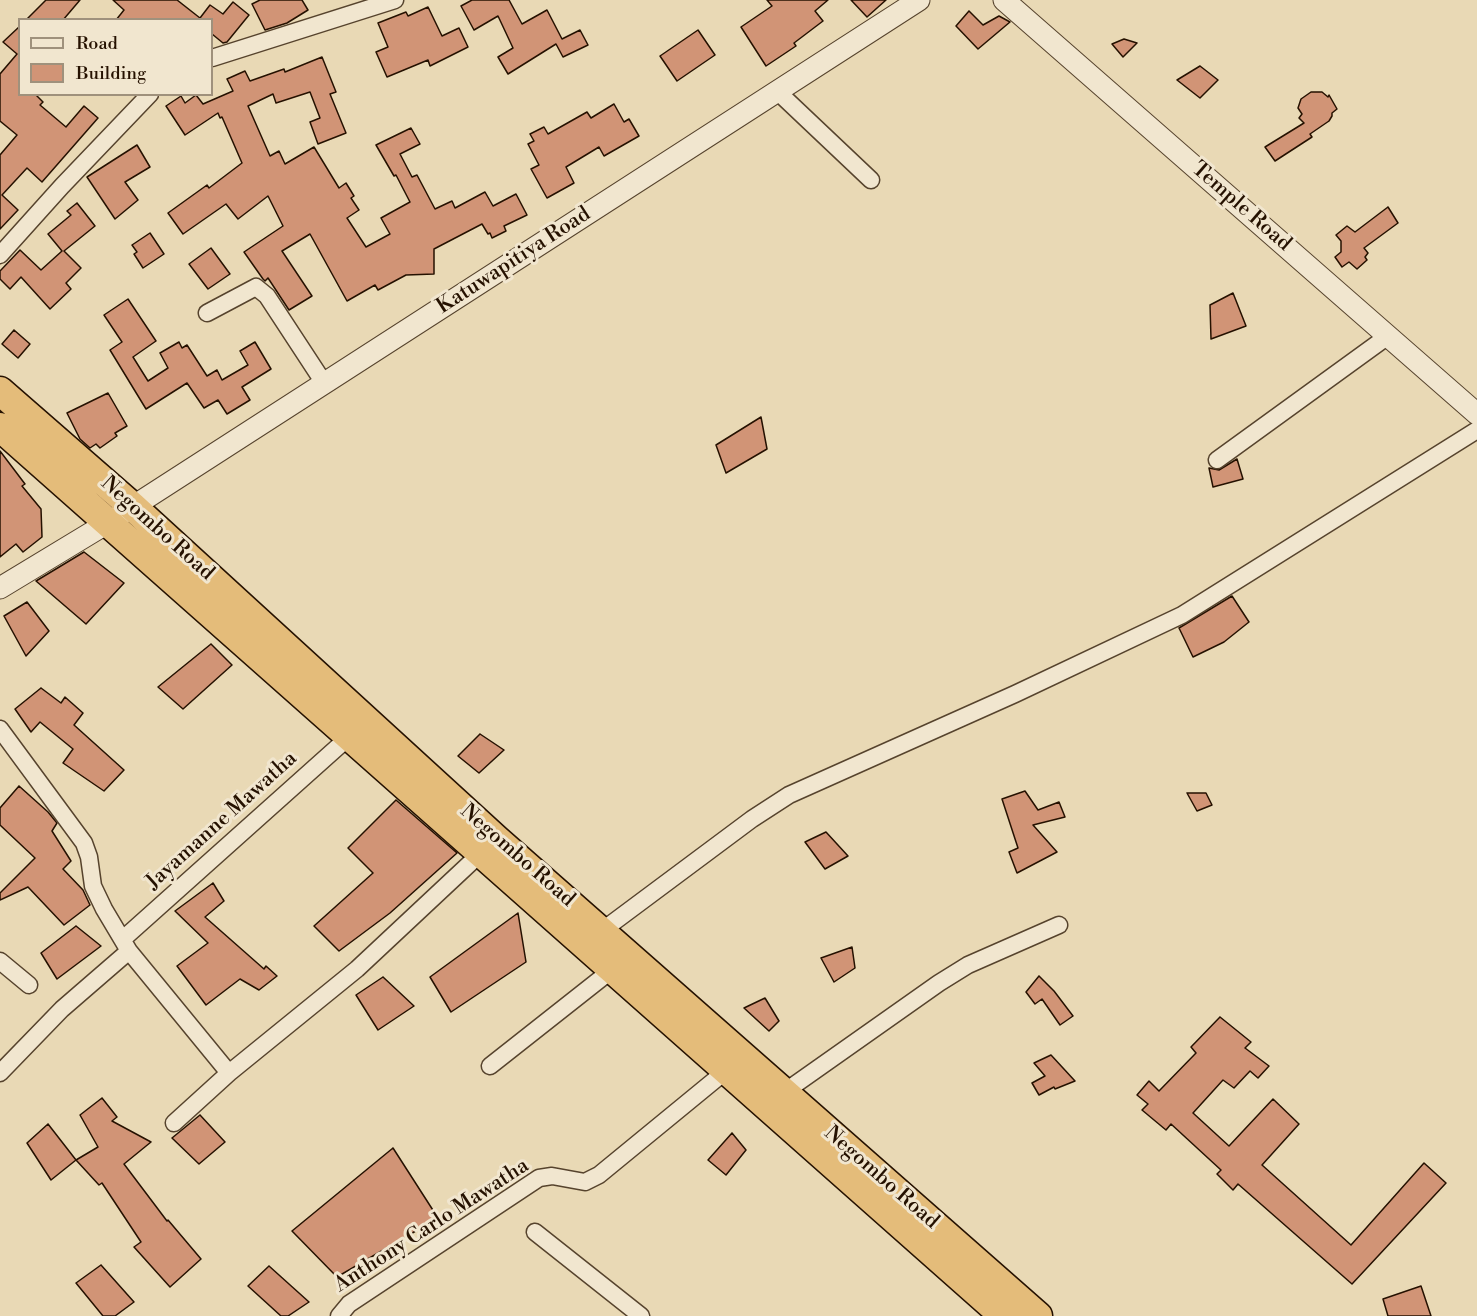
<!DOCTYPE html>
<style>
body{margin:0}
#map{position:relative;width:1477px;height:1316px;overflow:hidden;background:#e9d9b5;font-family:"Libre Bodoni",serif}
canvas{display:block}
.legend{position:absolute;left:18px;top:18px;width:195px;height:78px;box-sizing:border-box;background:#f1e6cf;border:2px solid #9f917c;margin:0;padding:8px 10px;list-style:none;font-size:18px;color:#251100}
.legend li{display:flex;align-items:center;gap:12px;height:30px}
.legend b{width:30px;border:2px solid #9f917c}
</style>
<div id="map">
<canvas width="1477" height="1316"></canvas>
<ul class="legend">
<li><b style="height:8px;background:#f1e6cf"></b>Road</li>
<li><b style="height:16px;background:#d19476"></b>Building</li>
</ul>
</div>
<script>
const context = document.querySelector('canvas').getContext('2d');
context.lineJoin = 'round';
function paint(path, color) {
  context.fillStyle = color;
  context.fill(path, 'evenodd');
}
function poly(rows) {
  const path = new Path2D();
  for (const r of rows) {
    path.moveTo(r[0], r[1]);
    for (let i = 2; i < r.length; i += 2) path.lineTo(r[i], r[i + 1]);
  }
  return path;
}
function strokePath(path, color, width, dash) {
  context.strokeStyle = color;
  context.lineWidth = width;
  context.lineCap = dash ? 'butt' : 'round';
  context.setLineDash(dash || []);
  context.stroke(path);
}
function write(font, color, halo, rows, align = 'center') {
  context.font = font + ' "Libre Bodoni",serif';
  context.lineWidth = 6;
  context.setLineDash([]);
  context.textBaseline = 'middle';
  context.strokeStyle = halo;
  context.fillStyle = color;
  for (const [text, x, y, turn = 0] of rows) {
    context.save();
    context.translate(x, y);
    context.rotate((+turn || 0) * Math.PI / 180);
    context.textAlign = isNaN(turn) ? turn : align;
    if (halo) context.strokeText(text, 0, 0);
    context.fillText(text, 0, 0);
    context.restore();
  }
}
const building = poly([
 [46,0,80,0,63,20,26,20,46,0],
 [113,0,177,0,200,18,210,5,223,14,233,2,249,15,227,42,223,43,212,34,212,20,116,20,124,10,113,0],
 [260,0,302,0,308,10,287,23,265,30,252,4,260,0],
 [472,0,509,0,522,24,547,10,562,39,580,30,588,45,563,57,556,44,508,74,498,57,513,48,498,16,474,30,461,6,472,0],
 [767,0,828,0,815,11,823,21,794,43,796,46,766,66,741,27,772,6,767,0],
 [851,0,886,0,867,17,851,0],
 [428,7,442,36,459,28,468,47,430,66,428,60,387,77,376,52,388,47,378,23,406,12,408,16,428,7],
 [969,11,983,25,999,16,1010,22,978,49,956,26,969,11],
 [20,26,20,94,35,94,43,102,40,105,66,127,84,106,98,118,42,182,27,168,2,195,18,210,0,229,0,155,17,135,0,121,0,74,17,54,3,42,20,26],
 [698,30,715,55,677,81,660,56,698,30],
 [1124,39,1137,43,1123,57,1112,44,1124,39],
 [322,57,336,92,330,94,346,133,318,144,310,122,320,118,310,92,276,103,273,94,248,106,270,156,279,151,285,164,314,147,339,188,346,183,354,196,351,198,359,210,347,218,366,247,390,234,381,218,410,202,396,175,394,176,376,145,411,128,420,144,400,154,412,177,417,175,435,209,452,201,455,208,485,192,493,206,516,194,527,215,504,226,506,231,492,238,490,233,488,234,482,224,434,249,434,274,406,275,378,290,375,285,347,301,310,234,282,251,312,296,289,310,268,278,265,281,263,279,244,252,283,226,268,196,238,219,226,204,183,234,168,213,207,185,209,188,242,163,222,117,220,118,218,113,185,135,166,106,181,96,185,103,196,95,203,104,233,91,227,79,245,71,250,81,284,69,285,72,322,57],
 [1200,66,1218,80,1200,98,1177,80,1200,66],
 [1311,92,1322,92,1328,97,1329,95,1337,109,1332,113,1332,116,1329,121,1310,134,1312,137,1275,161,1265,147,1304,123,1299,118,1302,114,1298,108,1301,99,1311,92],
 [614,104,624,122,629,119,639,136,604,156,599,147,566,167,574,183,547,198,531,169,539,165,528,144,534,141,530,134,544,127,548,134,587,112,591,118,614,104],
 [137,145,150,167,125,182,138,200,115,219,87,177,137,145],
 [77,203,95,226,64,251,81,268,66,283,71,289,50,309,21,277,10,289,0,279,0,271,20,250,41,270,62,251,48,234,71,215,67,211,77,203],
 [1388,207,1398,223,1364,248,1368,253,1365,257,1367,260,1357,269,1349,262,1342,267,1335,257,1341,252,1341,241,1336,235,1347,226,1355,232,1388,207],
 [150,233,164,254,143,268,134,254,137,252,132,245,150,233],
 [211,248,230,274,208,289,189,264,211,248],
 [1233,293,1246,326,1211,339,1210,305,1233,293],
 [128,299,156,341,133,357,148,381,168,368,160,353,179,342,182,348,187,345,207,376,217,370,222,380,248,365,240,351,255,342,271,369,242,387,250,400,227,414,218,400,204,408,187,383,146,409,110,350,122,342,104,315,128,299],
 [14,330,30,344,18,358,2,344,14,330],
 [108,393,127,426,115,433,117,436,100,448,96,444,90,448,80,439,67,413,108,393],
 [761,417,767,449,726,473,716,445,761,417],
 [0,451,25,484,22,486,41,509,42,537,23,552,16,544,0,557,0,451],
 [1237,459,1243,479,1213,487,1209,468,1219,470,1237,459],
 [84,552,124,583,86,624,36,581,84,552],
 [1232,596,1249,622,1224,642,1193,657,1179,628,1232,596],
 [27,602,49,631,26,656,4,616,27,602],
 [211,644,232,665,183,709,158,687,211,644],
 [41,688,61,703,65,697,83,713,74,725,124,770,104,791,63,763,73,749,40,722,31,732,15,709,41,688],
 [480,734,504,750,479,773,458,756,480,734],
 [19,786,48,812,57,823,52,831,71,861,63,869,83,890,90,905,64,925,28,887,0,900,0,893,35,858,0,825,0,808,19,786],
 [1025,791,1038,810,1059,802,1065,817,1033,825,1057,852,1017,873,1009,852,1018,848,1002,799,1025,791],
 [1187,793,1206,793,1212,805,1197,811,1187,793],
 [396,800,457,853,390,913,339,951,314,926,373,873,348,848,396,800],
 [826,832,848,856,825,869,805,842,826,832],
 [213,883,224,901,205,917,264,969,266,966,277,976,259,990,240,979,206,1005,177,966,208,943,175,911,213,883],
 [518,913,526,962,451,1012,430,977,518,913],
 [76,926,101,946,57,979,41,953,76,926],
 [852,947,855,968,834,982,821,958,852,947],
 [1039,976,1054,991,1073,1016,1060,1025,1042,999,1035,1004,1026,992,1039,976],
 [383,977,414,1006,378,1030,356,995,383,977],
 [765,998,779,1021,769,1031,744,1008,765,998],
 [1220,1017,1251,1042,1245,1048,1269,1066,1258,1078,1250,1071,1234,1088,1223,1080,1193,1113,1229,1146,1273,1099,1299,1124,1262,1165,1351,1245,1424,1163,1446,1183,1352,1284,1238,1184,1233,1190,1217,1174,1221,1170,1171,1124,1166,1130,1142,1110,1148,1104,1137,1095,1149,1081,1159,1091,1196,1053,1191,1047,1220,1017],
 [1051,1055,1075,1081,1055,1089,1054,1087,1039,1095,1032,1083,1045,1076,1034,1063,1051,1055],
 [102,1098,117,1117,112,1121,151,1142,124,1164,167,1221,168,1220,201,1259,170,1287,134,1247,141,1242,102,1183,99,1185,76,1160,98,1147,80,1115,102,1098],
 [200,1115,225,1142,199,1164,172,1138,200,1115],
 [48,1124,76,1160,51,1180,27,1143,48,1124],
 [732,1133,746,1150,726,1175,708,1160,732,1133],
 [393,1148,438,1218,337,1277,292,1231,393,1148],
 [101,1265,134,1302,115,1316,103,1316,76,1283,101,1265],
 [269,1266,309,1302,288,1316,281,1316,248,1286,269,1266],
 [1421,1286,1431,1316,1388,1316,1383,1299,1421,1286]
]);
const minor = poly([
 [212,58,395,0],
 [777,91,871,180],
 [0,255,62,186,150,94],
 [207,313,256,287,267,296,324,383],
 [1217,460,1388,336],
 [0,729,84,843,89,857,93,886,104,909,129,951,229,1073],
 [595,936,752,819,789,795,1015,694,1182,615,1477,430],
 [123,939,350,736],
 [0,961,29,985],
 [490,1066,613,969],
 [0,1073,62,1009,129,951],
 [783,1093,939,983,968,965,1059,925],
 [174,1123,229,1073,357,969,481,853],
 [535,1232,641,1316],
 [339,1316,349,1304,539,1178,552,1176,585,1182,599,1175,727,1070]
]);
const tertiary = poly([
 [1004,0,1477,414],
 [0,588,109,522,919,0]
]);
const trunk = poly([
 [0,391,133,507,496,839,1038,1316],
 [0,427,1004,1316]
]);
const streetNames = [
 ["Temple Road",1241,207,41],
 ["Katuwapitiya Road",514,261,-33],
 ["Negombo Road",157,529,42],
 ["Jayamanne Mawatha",222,821,-42],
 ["Negombo Road",517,856,41],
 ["Negombo Road",881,1178,41],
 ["Anthony Carlo Mawatha",432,1226,-33]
];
paint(building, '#d19476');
strokePath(building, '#251100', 1.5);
strokePath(minor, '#56432d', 19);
strokePath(tertiary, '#56432d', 23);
strokePath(trunk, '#251100', 31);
strokePath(minor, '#f1e6cf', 16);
strokePath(tertiary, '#f1e6cf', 21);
strokePath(trunk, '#e4bc7a', 28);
write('21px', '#251100', '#f1e6cf', streetNames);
</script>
